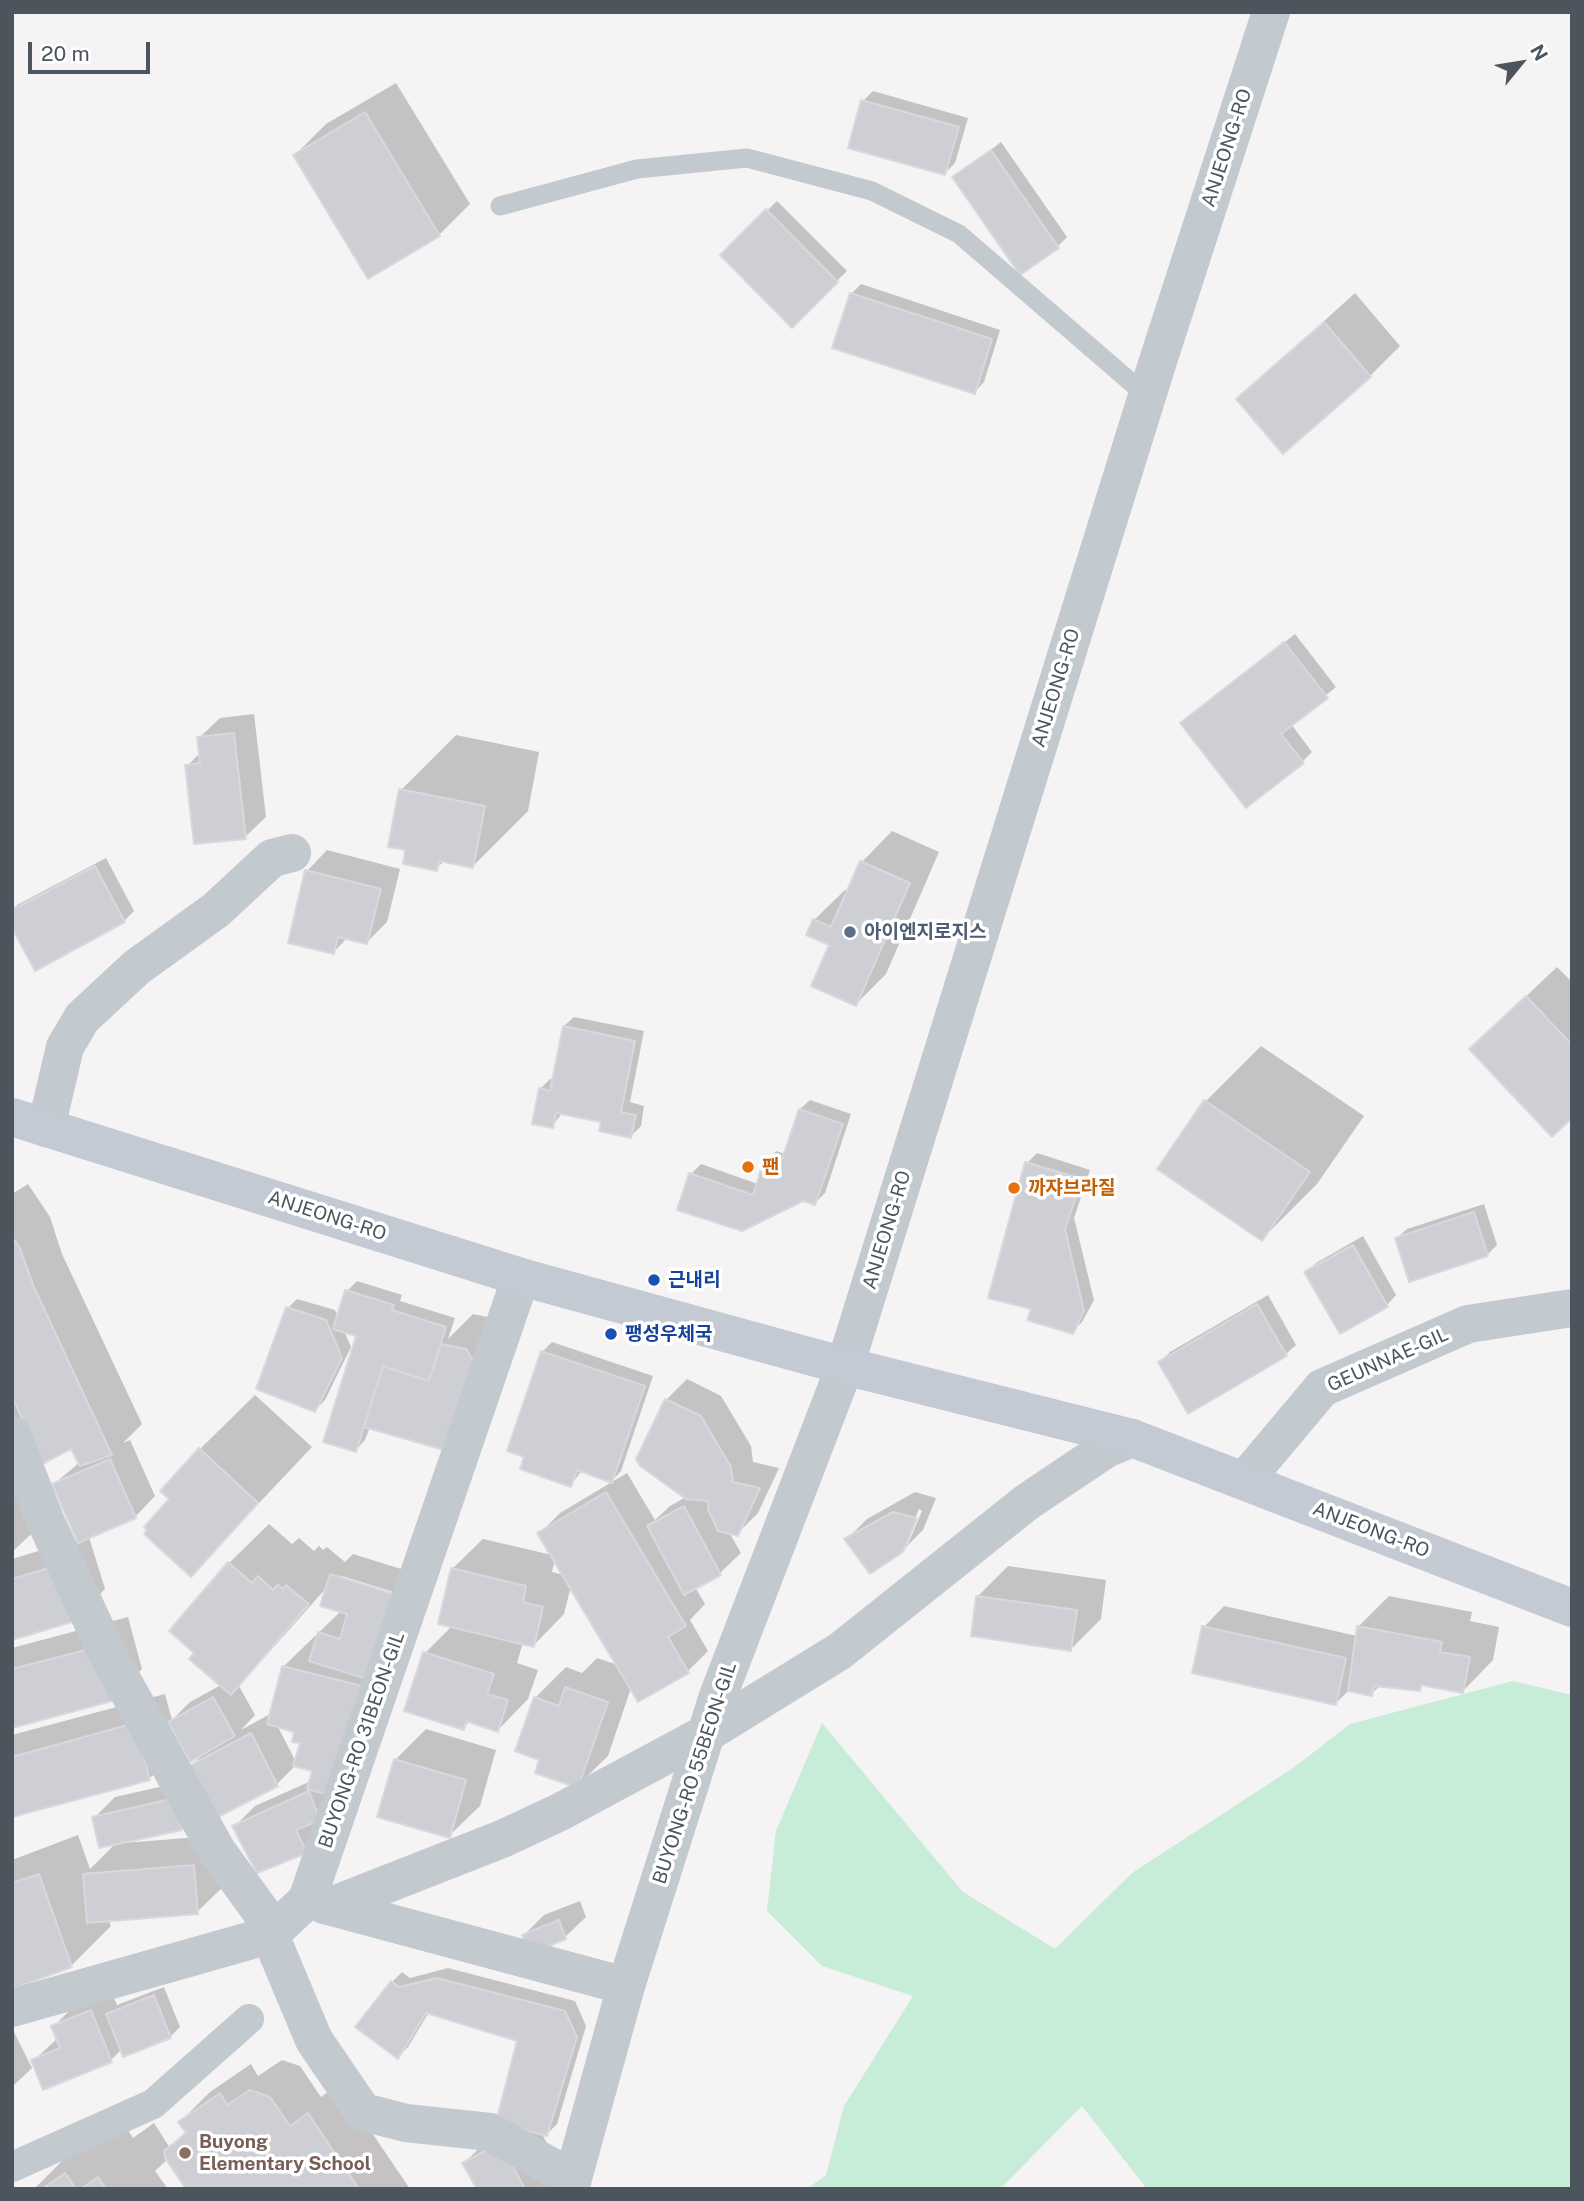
<!DOCTYPE html>
<meta charset="utf-8">
<style>
body{margin:0}
#map{position:relative;width:1584px;height:2201px;overflow:hidden;background:#f5f3f3;font-family:"Public Sans",sans-serif}
canvas{display:block}
.frame{position:absolute;inset:0;border:14px solid #4c555e;pointer-events:none}
.north{position:absolute;left:1486px;top:28px;width:70px;height:70px;-webkit-text-stroke:5px #fff;paint-order:stroke;rotate:60deg;font-size:19px;font-weight:700;line-height:28px;text-align:center;color:#4c555e}
.north::after{content:'';display:block;margin:auto;width:24px;height:32px;background:#4c555e;clip-path:polygon(50% 0,100% 100%,50% 72%,0 100%)}
.scale{position:absolute;left:28px;top:42px;width:122px;height:32px;box-sizing:border-box;border:4px solid #4c555e;border-top:0;padding-left:9px;font-size:21px;line-height:24px;white-space:nowrap;color:#4c555e;-webkit-text-stroke:5px #fff;paint-order:stroke}
</style>
<div id="map">
<canvas width="1584" height="2201"></canvas>
<div class="frame"></div>
<div class="north">N</div>
<div class="scale">20 m</div>
</div>
<script>
const context = document.querySelector('canvas').getContext('2d');
context.lineJoin = 'round';
function paint(path, color) {
  context.fillStyle = color;
  context.fill(path, 'evenodd');
}
function poly(rows) {
  const path = new Path2D();
  for (const r of rows) {
    path.moveTo(r[0], r[1]);
    for (let i = 2; i < r.length; i += 2) path.lineTo(r[i], r[i + 1]);
  }
  return path;
}
function strokePath(path, color, width, dash) {
  context.strokeStyle = color;
  context.lineWidth = width;
  context.lineCap = dash ? 'butt' : 'round';
  context.setLineDash(dash || []);
  context.stroke(path);
}
function write(font, color, halo, rows, align = 'center') {
  context.font = font + ' "Public Sans","Noto Sans KR",sans-serif';
  context.lineWidth = 7;
  context.setLineDash([]);
  context.textBaseline = 'middle';
  context.strokeStyle = halo;
  context.fillStyle = color;
  for (const [text, x, y, turn = 0] of rows) {
    context.save();
    context.translate(x, y);
    context.rotate((+turn || 0) * Math.PI / 180);
    context.textAlign = isNaN(turn) ? turn : align;
    if (halo) context.strokeText(text, 0, 0);
    context.fillText(text, 0, 0);
    context.restore();
  }
}
const green = poly([
 [1513,1681,1572,1695,1572,2189,1147,2189,1082,2106,1000,2189,807,2189,826,2175,844,2106,913,1996,822,1966,767,1911,776,1831,822,1723,963,1892,1055,1949,1132,1873,1296,1766,1350,1724]
]);
const shadow = poly([
 [396,83,470,204,439,235,295,155,326,124],
 [873,91,968,118,955,163,945,173,863,101],
 [1001,142,1067,237,1057,247,955,177],
 [777,201,847,271,792,325,722,255],
 [861,284,1000,330,984,382,975,392,851,294],
 [1355,293,1400,346,1370,376,1238,399],
 [1295,634,1336,687,1291,724,1312,752,1302,762,1183,723],
 [254,714,266,817,245,837,187,766,201,752,199,738,220,718],
 [456,735,539,752,528,811,473,866,445,860,436,869,407,849,401,790],
 [892,831,939,852,886,974,856,1004,832,944,814,920,845,890,849,891,862,862],
 [327,850,400,869,387,922,367,942,348,937,334,952,307,871],
 [106,858,134,911,124,921,12,924,12,909,17,905],
 [1557,967,1572,982,1572,1116,1502,1019],
 [574,1017,644,1031,630,1102,644,1106,641,1126,631,1136,603,1121,563,1112,552,1126,540,1089,550,1079,554,1080,564,1026],
 [1261,1046,1364,1116,1317,1184,1262,1239,1159,1169,1206,1101],
 [810,1100,851,1114,825,1193,815,1203,803,1199,742,1229,691,1174,701,1164,758,1184,766,1161,776,1151,785,1154,800,1109],
 [1037,1153,1090,1170,1074,1218,1094,1300,1082,1322,1072,1332,1033,1308,1027,1163],
 [28,1184,50,1217,62,1254,142,1424,123,1443,130,1440,155,1496,135,1517,89,1537,105,1589,74,1620,12,1638,12,1559,78,1539,54,1484,80,1462,71,1447,12,1433,12,1194],
 [1484,1204,1497,1245,1487,1255,1397,1238,1407,1229],
 [1363,1236,1396,1295,1387,1305,1306,1273,1316,1263],
 [357,1281,402,1295,400,1301,455,1318,448,1339,473,1314,497,1319,457,1452,370,1427,365,1440,356,1450,358,1335,344,1331,351,1347,325,1400,315,1410,288,1308,297,1299,335,1310,338,1317,347,1291],
 [1268,1295,1296,1345,1286,1354,1189,1411,1160,1362,1170,1352],
 [552,1342,653,1376,621,1471,612,1481,582,1470,571,1485,542,1352],
 [687,1379,721,1396,751,1446,753,1462,779,1468,758,1513,737,1534,729,1532,741,1553,720,1573,695,1587,705,1604,690,1620,708,1651,688,1671,631,1688,608,1756,577,1786,542,1759,535,1698,566,1667,582,1673,597,1658,618,1665,571,1586,564,1614,534,1645,523,1642,517,1663,538,1670,528,1699,498,1730,470,1721,463,1728,425,1653,452,1626,452,1569,483,1539,552,1555,540,1533,560,1513,627,1473,655,1520,670,1506,686,1497,666,1400],
 [555,1559,564,1575,552,1572],
 [255,1395,312,1447,191,1575,171,1499,200,1449],
 [12,1472,45,1521,12,1552],
 [915,1492,936,1498,923,1530,902,1551,847,1539,867,1519],
 [919,1509,922,1511,908,1544,904,1544],
 [269,1524,292,1544,299,1538,314,1551,319,1546,323,1550,327,1547,345,1562,353,1554,417,1574,306,1852,235,1826,255,1806,311,1781,314,1769,296,1765,277,1784,191,1766,203,1754,177,1739,180,1748,150,1778,12,1816,12,1735,165,1694,172,1720,190,1702,221,1685,197,1653,229,1563],
 [342,1576,406,1596,405,1599,342,1579],
 [328,1586,341,1611,284,1666,272,1713,241,1730,255,1715,239,1686],
 [277,1725,297,1730,302,1742,296,1762],
 [1008,1566,1106,1580,1101,1619,1071,1649,978,1596],
 [1389,1596,1472,1612,1470,1621,1499,1627,1493,1660,1463,1691,1425,1684,1419,1689,1381,1685,1371,1694,1349,1690,1336,1703,1204,1627,1224,1606,1357,1636,1358,1627],
 [128,1617,142,1669,111,1700,12,1726,12,1648],
 [426,1729,496,1750,480,1806,449,1836,395,1760],
 [195,1779,202,1808,181,1828,123,1843,224,1835,228,1882,197,1912,108,1919,111,1926,71,1966,12,1987,12,1860,78,1835,90,1869,117,1842,94,1818,115,1797],
 [580,1901,586,1917,565,1937,524,1935,544,1915],
 [448,1968,575,2001,586,2026,557,2124,547,2134,541,2132,571,2189,478,2189,464,2163,495,2133,519,2040,429,2012,408,2047,398,2057,392,1982,402,1972,410,1978],
 [164,1987,180,2027,170,2037,122,2049,111,2060,33,2061,58,2038,54,2026,74,2006,111,1991,117,2005],
 [12,2028,32,2068,12,2087],
 [282,2060,300,2066,321,2097,339,2084,410,2189,188,2189,168,2159,155,2171,168,2189,34,2189,66,2157,121,2119,133,2138,154,2123,170,2148,187,2131,180,2122,210,2092,251,2064,258,2076]
]);
const building = poly([
 [861,100,959,127,945,175,848,148,861,100],
 [365,112,440,236,368,279,293,155,365,112],
 [991,150,1059,248,1020,275,952,177,991,150],
 [766,209,838,282,792,328,720,255,766,209],
 [850,293,992,339,975,394,832,348,850,293],
 [1324,322,1371,377,1283,454,1236,399,1324,322],
 [1284,642,1328,698,1281,734,1304,763,1246,808,1180,723,1284,642],
 [234,733,246,839,194,844,185,765,200,763,197,737,234,733],
 [399,789,485,806,473,868,439,861,437,871,403,864,405,850,388,847,399,789],
 [860,861,910,883,856,1006,811,986,829,945,806,935,813,919,831,927,860,861],
 [95,866,125,922,35,971,12,928,12,910,95,866],
 [305,870,381,889,367,944,338,937,334,954,288,943,305,870],
 [1526,996,1572,1045,1572,1118,1552,1137,1469,1049,1526,996],
 [563,1026,635,1041,621,1112,636,1115,631,1138,599,1131,601,1122,556,1113,553,1128,532,1124,539,1088,550,1091,563,1026],
 [1204,1100,1310,1172,1262,1241,1157,1169,1204,1100],
 [799,1109,843,1124,815,1205,803,1201,742,1231,677,1210,689,1173,753,1195,764,1160,780,1165,799,1109],
 [1025,1162,1082,1179,1065,1229,1084,1311,1073,1334,1027,1320,1031,1309,988,1298,1025,1162],
 [1474,1212,1488,1256,1409,1282,1395,1238,1474,1212],
 [12,1237,20,1248,33,1285,112,1455,80,1466,71,1449,42,1464,12,1396,12,1237],
 [1353,1245,1388,1307,1340,1334,1304,1272,1353,1245],
 [345,1290,394,1305,392,1310,446,1327,429,1381,383,1366,356,1452,323,1442,356,1336,333,1329,345,1290],
 [1257,1304,1287,1356,1188,1414,1158,1362,1257,1304],
 [286,1307,326,1320,342,1358,315,1412,256,1389,286,1307],
 [441,1344,466,1349,483,1377,458,1454,364,1427,383,1366,429,1381,441,1344],
 [541,1351,645,1386,612,1483,577,1470,571,1487,520,1469,524,1457,507,1451,541,1351],
 [665,1399,701,1416,731,1467,733,1482,760,1488,738,1536,718,1531,708,1509,708,1501,686,1499,640,1466,636,1459,665,1399],
 [199,1448,258,1503,191,1577,144,1534,147,1530,144,1527,169,1499,160,1491,199,1448],
 [110,1459,136,1518,78,1543,52,1484,110,1459],
 [606,1492,686,1626,668,1637,689,1673,638,1702,537,1533,606,1492],
 [684,1506,721,1575,684,1595,647,1526,684,1506],
 [893,1512,917,1518,903,1552,870,1574,844,1539,893,1512],
 [228,1562,252,1583,258,1576,273,1590,278,1585,283,1589,286,1585,309,1604,231,1695,189,1659,194,1653,169,1631,228,1562],
 [59,1565,75,1621,12,1640,12,1579,59,1565],
 [451,1568,526,1586,523,1602,543,1607,534,1647,438,1624,451,1568],
 [330,1574,397,1595,370,1680,309,1661,318,1632,340,1639,347,1614,320,1606,330,1574],
 [976,1596,1077,1610,1071,1651,971,1636,976,1596],
 [1202,1626,1346,1658,1336,1705,1192,1673,1202,1626],
 [1357,1626,1442,1642,1440,1652,1470,1657,1463,1693,1421,1685,1420,1691,1374,1686,1372,1696,1348,1691,1357,1626],
 [98,1647,112,1701,12,1728,12,1669,98,1647],
 [423,1652,494,1674,487,1694,508,1700,498,1732,466,1721,464,1730,404,1711,423,1652],
 [282,1666,366,1687,337,1797,307,1789,312,1771,293,1766,300,1743,292,1742,294,1732,267,1724,282,1666],
 [565,1687,608,1702,578,1788,535,1773,539,1760,515,1751,534,1697,559,1706,565,1687],
 [213,1697,235,1736,190,1762,168,1722,213,1697],
 [135,1723,150,1780,12,1817,12,1757,135,1723],
 [251,1733,278,1786,216,1818,189,1766,251,1733],
 [394,1759,466,1780,450,1838,377,1817,394,1759],
 [309,1791,320,1820,296,1830,307,1853,257,1873,232,1826,309,1791],
 [175,1798,182,1830,99,1848,92,1817,175,1798],
 [194,1865,198,1914,87,1923,83,1874,194,1865],
 [39,1874,72,1967,12,1989,12,1883,39,1874],
 [559,1920,566,1939,530,1954,522,1935,559,1920],
 [437,1978,565,2011,577,2037,547,2136,496,2122,517,2041,426,2013,398,2059,355,2027,391,1981,399,1987,437,1978],
 [154,1995,171,2038,123,2057,106,2014,154,1995],
 [91,2010,112,2062,43,2090,31,2060,60,2048,51,2026,91,2010],
 [250,2090,270,2097,290,2126,308,2113,359,2189,186,2189,165,2158,164,2151,186,2133,178,2122,220,2093,227,2105,250,2090],
 [500,2143,525,2189,477,2189,462,2163,500,2143],
 [65,2173,76,2189,42,2189,65,2173],
 [98,2177,106,2189,81,2189,98,2177]
]);
const service = poly([
 [500,206,637,169,747,158,872,191,959,234,1147,396]
]);
const pedestrian = poly([
 [12,2167,153,2104,249,2019]
]);
const minor = poly([
 [46,1128,65,1047,82,1018,137,967,216,910,272,858,292,853],
 [12,1435,45,1520,106,1651,217,1851,275,1931],
 [324,1905,626,1986],
 [331,1906,502,1839,560,1812,707,1733,840,1651,1027,1502,1106,1449,1132,1438],
 [270,1935,314,2040,363,2112,406,2123,490,2132,573,2179],
 [12,2008,270,1935,307,1900,521,1277],
 [570,2189,626,1986,718,1696,845,1366]
]);
const tertiary = poly([
 [845,1366,1157,364,1271,12],
 [1244,1481,1322,1388,1468,1324,1572,1308]
]);
const secondary = poly([
 [12,1117,521,1277,845,1366,1132,1438,1572,1608]
]);
const markers = [
 [850,932,7,"#5c6f8a"],
 [748,1167,7,"#e8710a"],
 [1014,1188,7,"#e8710a"],
 [654,1280,7,"#1a4fb4"],
 [611,1334,7,"#1a4fb4"],
 [185,2153,7,"#8d6e63"]
];
const streetNames = [
 ["ANJEONG-RO",1227,148,-72],
 ["ANJEONG-RO",1056,688,-73],
 ["ANJEONG-RO",327,1216,18],
 ["ANJEONG-RO",887,1230,-73],
 ["GEUNNAE-GIL",1388,1360,-24],
 ["ANJEONG-RO",1371,1530,21],
 ["BUYONG-RO 31BEON-GIL",362,1740,-71],
 ["BUYONG-RO 55BEON-GIL",695,1773,-72]
];
const serviceNames = [
 ["아이엔지로지스",864,932]
];
const foodNames = [
 ["팬",762,1167],
 ["까쟈브라질",1028,1188]
];
const transitNames = [
 ["근내리",668,1280],
 ["팽성우체국",625,1334]
];
const educationNames = [
 ["Buyong",199,2142],
 ["Elementary School",199,2164]
];
paint(green, '#c7ecd7');
paint(shadow, '#0003');
paint(building, '#cdcfd4');
strokePath(building, '#d7d9dd', 2);
strokePath(service, '#c2c9cf', 19);
strokePath(pedestrian, '#c2c9cf', 30);
strokePath(minor, '#c2c9cf', 38);
strokePath(tertiary, '#c2c9cf', 38);
strokePath(secondary, '#c3cad4', 38);
for (const [x, y, r, color] of markers) {
  const dot = new Path2D();
  dot.arc(x, y, r, 0, 2 * Math.PI);
  context.fillStyle = color;
  context.fill(dot);
  strokePath(dot, '#fff', 2.5);
}
write('19px', '#4c555e', '#fff', streetNames);
write('bold 19px', '#4e5e75', '#fff', serviceNames, 'left');
write('bold 19px', '#c56008', '#fff', foodNames, 'left');
write('bold 19px', '#164399', '#fff', transitNames, 'left');
write('bold 19px', '#785e54', '#fff', educationNames, 'left');
</script>
